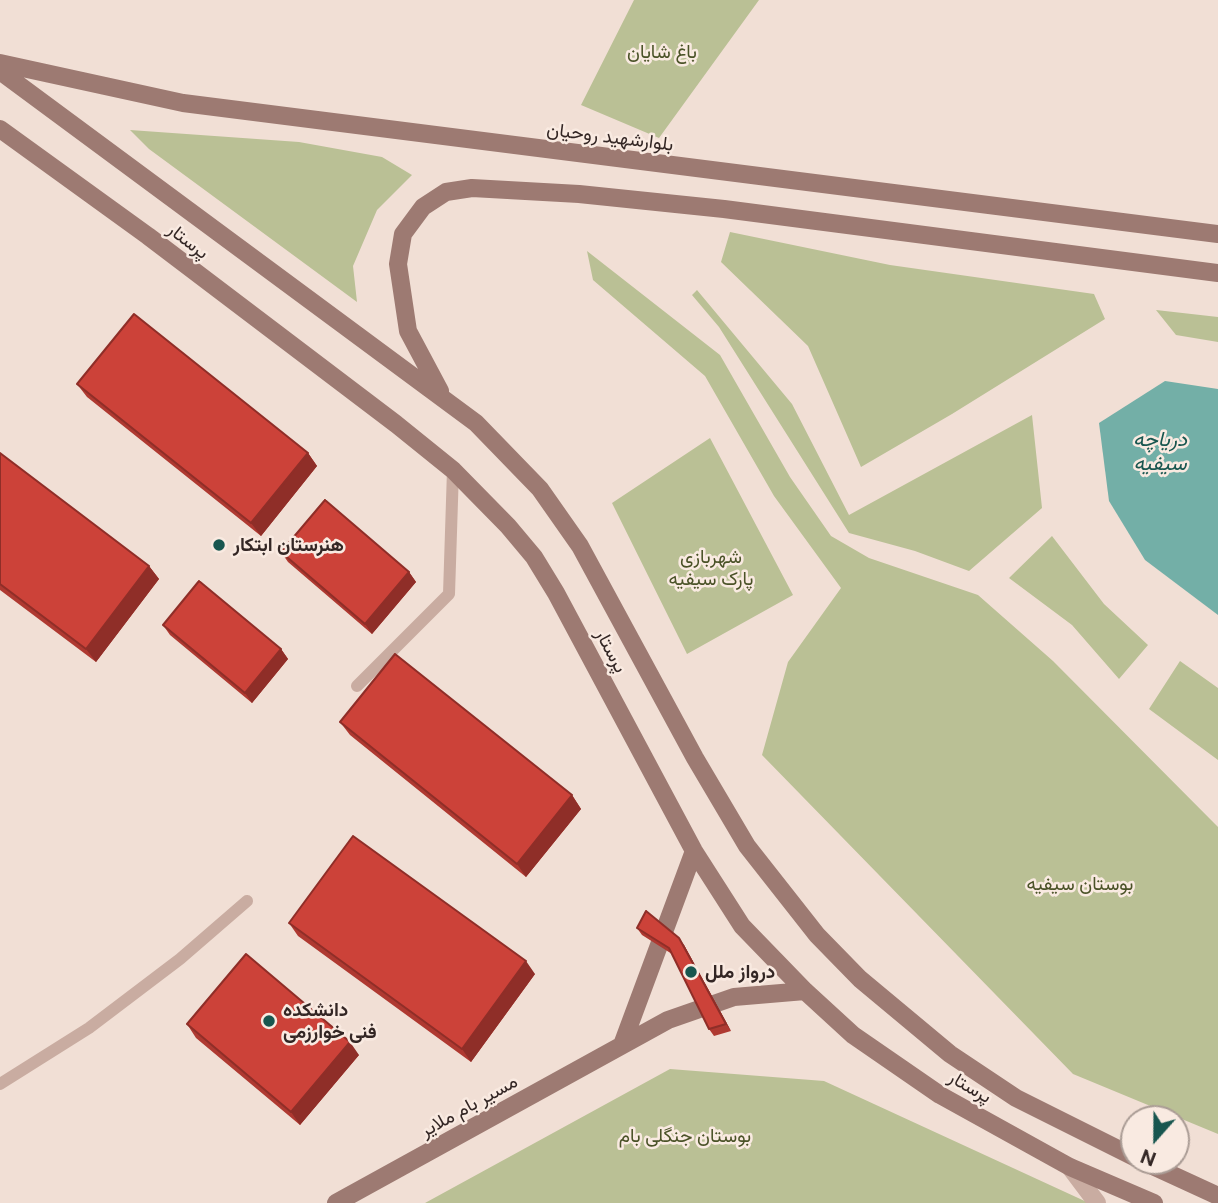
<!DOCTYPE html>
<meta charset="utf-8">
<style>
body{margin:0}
#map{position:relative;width:1218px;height:1203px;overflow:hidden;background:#f1dfd5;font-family:"Public Sans",sans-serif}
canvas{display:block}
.north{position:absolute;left:1120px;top:1105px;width:70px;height:70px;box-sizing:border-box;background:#f9eae1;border:2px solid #aa9c95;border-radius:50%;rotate:201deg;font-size:19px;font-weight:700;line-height:28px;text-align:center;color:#332624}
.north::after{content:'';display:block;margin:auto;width:24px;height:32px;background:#18564f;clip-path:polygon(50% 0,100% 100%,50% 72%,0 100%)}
</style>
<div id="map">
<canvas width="1218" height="1203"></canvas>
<div class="north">N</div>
</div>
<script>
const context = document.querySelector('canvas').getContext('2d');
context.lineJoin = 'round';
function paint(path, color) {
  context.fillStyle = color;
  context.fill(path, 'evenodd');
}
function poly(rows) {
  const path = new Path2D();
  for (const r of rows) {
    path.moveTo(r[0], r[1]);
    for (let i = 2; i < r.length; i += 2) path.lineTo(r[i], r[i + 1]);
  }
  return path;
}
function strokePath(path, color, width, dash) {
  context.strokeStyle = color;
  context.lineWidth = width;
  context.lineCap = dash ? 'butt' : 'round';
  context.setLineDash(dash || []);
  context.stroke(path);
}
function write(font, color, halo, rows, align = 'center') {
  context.font = font + ' "Public Sans",Vazirmatn,sans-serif';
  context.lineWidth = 5;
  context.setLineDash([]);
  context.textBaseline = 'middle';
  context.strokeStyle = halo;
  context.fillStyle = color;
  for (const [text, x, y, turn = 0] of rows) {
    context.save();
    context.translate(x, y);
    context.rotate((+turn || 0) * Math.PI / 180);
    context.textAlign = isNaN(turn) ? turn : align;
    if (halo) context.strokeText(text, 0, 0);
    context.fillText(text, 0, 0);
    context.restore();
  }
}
const green = poly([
 [634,0,759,0,659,138,581,105],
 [130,130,299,142,382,157,412,175,377,210,353,266,357,302,149,149],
 [730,232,890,265,1094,294,1105,319,952,414,861,467,808,346,721,262],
 [587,251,720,355,790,477,831,536,869,558,978,595,1053,661,1218,827,1218,1134,1073,1074,762,755,788,662,841,588,774,496,705,376,593,280],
 [697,290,792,404,849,515,1032,415,1042,508,969,571,915,551,849,533,719,327,692,295],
 [1156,310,1218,317,1218,342,1176,335],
 [710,438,793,595,687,654,612,503],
 [1052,536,1104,604,1148,645,1119,679,1072,625,1009,578],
 [1180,661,1218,688,1218,760,1149,709],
 [670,1069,824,1081,1089,1203,425,1203]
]);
const water = poly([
 [1165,381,1218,389,1218,615,1145,560,1109,501,1099,423]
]);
const lane = poly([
 [357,686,449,594,453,470],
 [0,1084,89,1028,180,959,247,901]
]);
const street = poly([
 [1070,1167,1097,1203]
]);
const secondary = poly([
 [0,63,183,103,1218,234],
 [0,71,476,423,540,489,580,546,695,758,747,846,817,935,860,979,950,1054,1016,1098,1134,1157],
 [0,129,148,236,396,424,453,470,508,526,534,557,556,593,694,851,742,926,805,991,853,1035,940,1095,1070,1167,1154,1203],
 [440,391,408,331,398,264,403,234,423,207,446,192,472,188,579,194,724,209,1218,273],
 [622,1045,694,851],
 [1142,1161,1218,1196],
 [336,1203,668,1020,734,997,805,991]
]);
const wall = poly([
 [77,384,308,453,317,466,261,536,87,397],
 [0,453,149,566,159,579,96,662,0,590],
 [281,552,409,572,416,582,372,634,288,562],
 [163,625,281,649,288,659,252,703,170,635],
 [340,722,572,795,581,809,526,877,350,735],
 [289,923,535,974,471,1062,298,936],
 [637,928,684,945,731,1031,714,1036,709,1029,672,954,642,935],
 [187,1024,359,1055,300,1125,196,1038]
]);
const shadedWall = poly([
 [308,453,317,466,261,536,251,523],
 [149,566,159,579,96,662,86,649],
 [409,572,416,582,372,634,365,624],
 [281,649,288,659,252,703,245,693],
 [572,795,581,809,526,877,517,864],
 [679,938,684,945,731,1031,726,1024],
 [526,961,535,974,471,1062,462,1049],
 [350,1042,359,1055,300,1125,291,1112]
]);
const building = poly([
 [134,314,308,453,251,523,77,384,134,314],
 [0,453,149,566,86,649,0,584,0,453],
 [325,500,409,572,365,624,281,552,325,500],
 [199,581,281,649,245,693,163,625,199,581],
 [395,654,572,795,517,864,340,722,395,654],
 [353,836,526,961,462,1049,289,923,353,836],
 [646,911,679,938,726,1024,709,1029,669,948,637,928,646,911],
 [246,954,350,1042,291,1112,187,1024,246,954]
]);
const markers = [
 [219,545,7,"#18564f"],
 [691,972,7,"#18564f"],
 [269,1021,7,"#18564f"]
];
const parkNames = [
 ["باغ شایان",662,52],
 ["شهربازی",711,557],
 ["پارک سیفیه",711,579],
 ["بوستان سیفیه",1080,884],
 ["بوستان جنگلی بام",685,1136]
];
const streetNames = [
 ["بلوارشهید روحیان",610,137,7],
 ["پرستار",188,241,38],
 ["پرستار",611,651,62],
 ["پرستار",970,1087,30],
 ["مسیر بام ملایر",469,1106,-29]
];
const poiNames = [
 ["هنرستان ابتکار",233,545],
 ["درواز ملل",705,972],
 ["دانشکده",283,1010],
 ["فنی خوارزمی",283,1032]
];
const waterNames = [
 ["دریاچه",1160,440],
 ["سیفیه",1160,464]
];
paint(green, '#bac095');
paint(water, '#73afa7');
strokePath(lane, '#c9aca1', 12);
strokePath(street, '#c9aca1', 18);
strokePath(secondary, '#9d7a72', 18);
paint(wall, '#af3931');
paint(shadedWall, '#8f2e28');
paint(building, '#cc4239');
strokePath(building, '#8f2e28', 2);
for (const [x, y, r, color] of markers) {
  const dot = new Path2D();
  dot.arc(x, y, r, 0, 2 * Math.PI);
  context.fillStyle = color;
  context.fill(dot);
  strokePath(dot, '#f9eae1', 2.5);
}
write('19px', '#4a5227', '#f9eae1', parkNames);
write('19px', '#332624', '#f9eae1', streetNames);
write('bold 19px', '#332624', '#f9eae1', poiNames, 'left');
write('italic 21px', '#18564f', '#f9eae1', waterNames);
</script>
